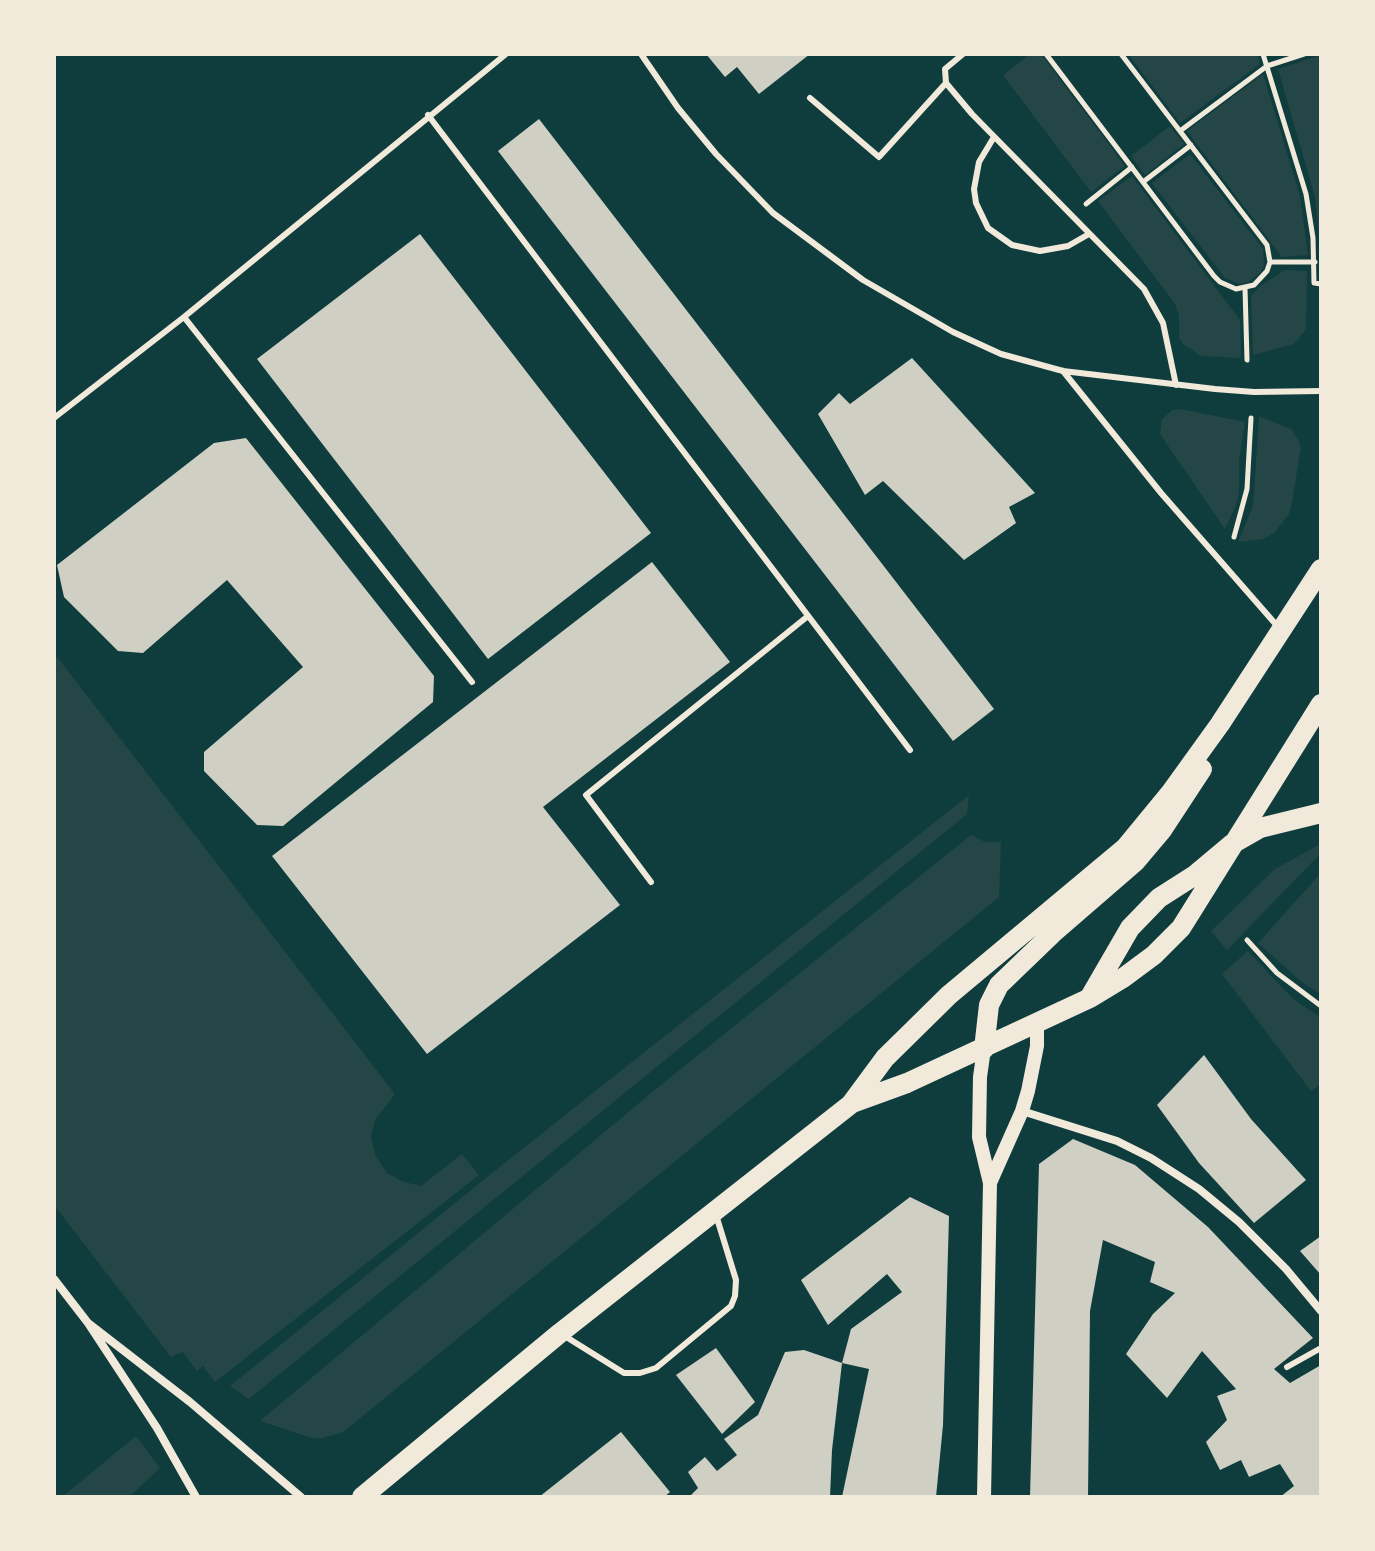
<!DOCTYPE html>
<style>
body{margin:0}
#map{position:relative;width:1375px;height:1551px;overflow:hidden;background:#0f3d3e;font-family:Signika,sans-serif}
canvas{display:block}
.frame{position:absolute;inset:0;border:56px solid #f1e9da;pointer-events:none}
</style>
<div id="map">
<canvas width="1375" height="1551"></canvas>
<div class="frame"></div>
</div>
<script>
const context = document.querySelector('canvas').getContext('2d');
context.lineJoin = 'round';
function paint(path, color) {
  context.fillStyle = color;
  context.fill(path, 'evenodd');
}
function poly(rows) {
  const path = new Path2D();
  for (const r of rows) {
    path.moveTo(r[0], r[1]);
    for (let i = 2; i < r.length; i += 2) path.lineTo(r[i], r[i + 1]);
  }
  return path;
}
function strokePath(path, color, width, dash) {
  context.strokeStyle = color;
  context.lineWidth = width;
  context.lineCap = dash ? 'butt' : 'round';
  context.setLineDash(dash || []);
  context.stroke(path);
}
const green = poly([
 [1030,54,1041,54,1125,166,1091,192,1003,75],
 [1128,54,1257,54,1260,64,1180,123],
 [1318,56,1321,69,1321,254,1315,197,1278,69],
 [1263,74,1300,196,1308,255,1282,257,1187,131],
 [1170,126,1184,144,1145,175,1131,156],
 [1190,154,1263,249,1264,265,1261,272,1248,282,1240,284,1225,278,1152,183],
 [1132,176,1240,320,1241,358,1201,356,1183,344,1179,338,1179,315,1175,304,1098,201],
 [1285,270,1307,271,1306,329,1294,344,1253,355,1251,296,1259,287],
 [1180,409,1245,422,1239,460,1239,492,1236,505,1225,529,1160,434,1162,419,1173,410],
 [1259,416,1291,429,1297,438,1301,447,1292,502,1289,514,1274,533,1263,539,1238,542,1253,506],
 [54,653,395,1094,375,1120,371,1136,375,1155,387,1173,404,1182,421,1186,462,1154,479,1175,215,1382,203,1366,197,1371,183,1352,171,1357,54,1205],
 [969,795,967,814,249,1399,230,1386,492,1173],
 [971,835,985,842,1001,842,999,897,343,1432,322,1438,312,1438,260,1421,651,1093],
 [1321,844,1321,853,1227,950,1211,931,1275,869],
 [1321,873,1321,994,1303,983,1258,943],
 [1248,951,1292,998,1321,1018,1321,1084,1311,1091,1222,974],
 [136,1436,160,1468,129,1497,62,1497]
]);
const building = poly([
 [706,54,810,54,759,94,737,67,725,77],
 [539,119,994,709,953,741,498,151],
 [420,234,651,533,488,659,257,359],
 [912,358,1035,493,1009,507,1016,523,964,560,883,481,865,495,818,414,839,393,850,404],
 [246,438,434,676,433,702,283,826,257,825,204,771,204,752,303,667,227,580,143,653,118,651,64,597,57,565,214,443],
 [652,562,730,662,543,807,620,905,427,1054,272,856],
 [1204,1055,1251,1119,1306,1180,1254,1223,1199,1163,1157,1105],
 [1073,1139,1135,1165,1208,1227,1313,1338,1274,1369,1290,1383,1321,1365,1321,1497,1280,1497,1294,1486,1280,1464,1249,1477,1241,1460,1220,1470,1206,1442,1227,1420,1217,1396,1236,1389,1202,1351,1167,1398,1126,1354,1153,1314,1175,1293,1150,1282,1155,1262,1103,1240,1090,1311,1088,1497,1030,1497,1039,1164],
 [910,1197,949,1216,943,1425,936,1497,842,1497,869,1369,842,1363,851,1329,902,1292,887,1274,828,1325,801,1280],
 [1321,1236,1321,1275,1300,1251],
 [716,1348,755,1402,722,1434,676,1375],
 [804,1350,842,1363,832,1450,830,1497,689,1497,698,1488,688,1472,705,1457,717,1471,737,1455,724,1439,758,1415,785,1352],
 [621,1432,670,1492,664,1497,539,1497]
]);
const path = poly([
 [1046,54,1214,276,1220,282,1236,289,1254,285,1267,271,1270,262,1267,245,1121,54],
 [1263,54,1306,194,1313,238,1314,283,1321,284],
 [1180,131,1267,66,1304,54],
 [1143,182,1191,145],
 [1086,204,1132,167],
 [1270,262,1315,262],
 [1245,288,1247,360],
 [1234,537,1247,489,1251,418],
 [1247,940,1277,973,1321,1006]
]);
const service = poly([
 [641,54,678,108,716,154,773,213,863,280,953,332,1001,354,1063,371,1215,389,1254,392,1321,391],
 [963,54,945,69,946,83,972,114,1144,289,1163,323,1176,385],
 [810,98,879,157,946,83],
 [428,115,910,750],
 [994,137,979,162,974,189,976,203,988,228,1012,245,1040,251,1068,246,1089,234],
 [184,317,472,682],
 [1063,371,1161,493,1279,628],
 [54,418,184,317,506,54],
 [651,882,586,795,808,616],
 [563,1335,624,1373,640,1373,656,1368,731,1306,735,1296,736,1280,716,1215],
 [1287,1367,1321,1348]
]);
const minor = poly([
 [1022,1111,1117,1141,1151,1158,1199,1189,1239,1222,1286,1269,1321,1311],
 [54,1279,88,1323,157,1428,196,1497],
 [88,1323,190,1402,301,1497]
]);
const tertiary = poly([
 [984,1049,980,1077,979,1137,990,1183,984,1497],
 [990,1183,1022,1111,1028,1091,1037,1046,1037,1024]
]);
const primary = poly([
 [1090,997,1130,928,1159,898,1195,875,1232,844,1260,828,1321,813],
 [984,1049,989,1005,999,985,1053,933,1135,862,1162,830,1202,769],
 [852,1103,907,1083,1090,998,1123,978,1154,955,1181,928,1321,704],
 [362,1497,560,1333,851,1104,885,1058,949,995,1125,848,1171,792,1220,724,1321,569]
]);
paint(green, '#244646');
paint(building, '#cfcfc3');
strokePath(path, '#f1e9da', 5);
strokePath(service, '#f1e9da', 6);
strokePath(minor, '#f1e9da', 8);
strokePath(tertiary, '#f1e9da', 14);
strokePath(primary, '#f1e9da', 20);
</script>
